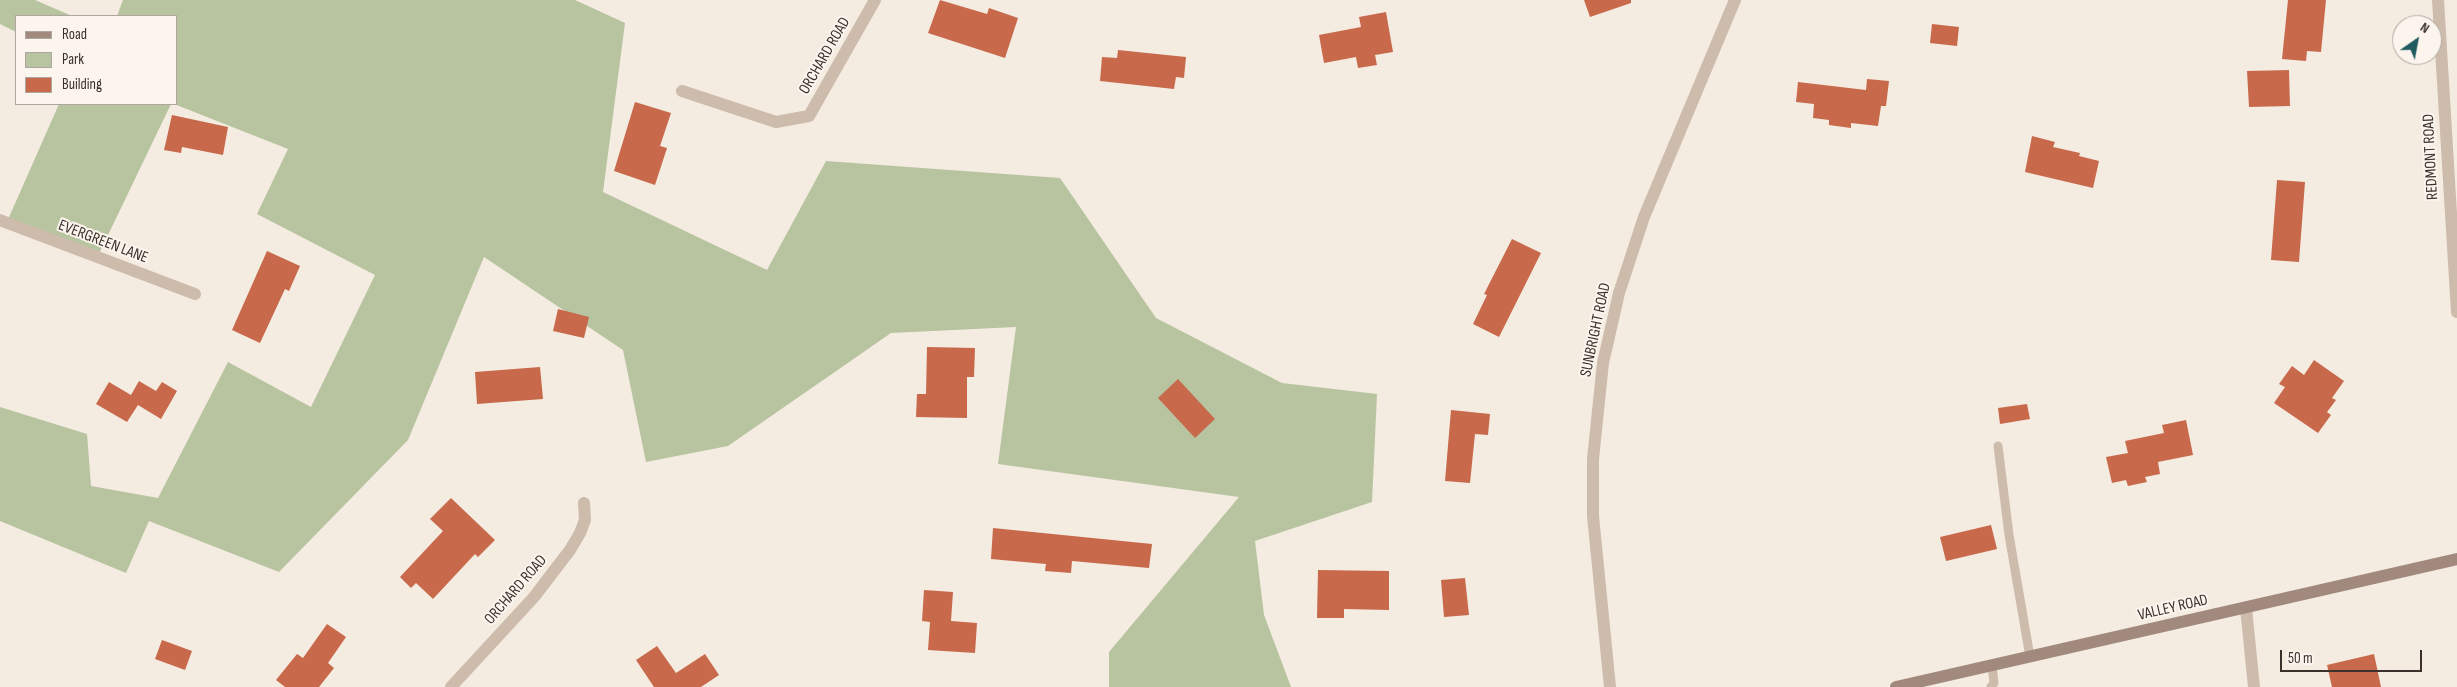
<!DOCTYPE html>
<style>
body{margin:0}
#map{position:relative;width:2457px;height:687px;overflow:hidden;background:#f4ebe1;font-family:"Sofia Sans Condensed",sans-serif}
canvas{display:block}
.legend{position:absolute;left:15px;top:15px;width:162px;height:90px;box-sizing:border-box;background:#fbf5ee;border:1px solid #aea6a0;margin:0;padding:6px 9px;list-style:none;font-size:15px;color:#3b302b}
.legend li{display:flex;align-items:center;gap:10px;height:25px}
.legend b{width:25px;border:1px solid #aea6a0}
.north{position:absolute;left:2392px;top:15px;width:50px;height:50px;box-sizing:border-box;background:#fbf5ee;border:1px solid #aea6a0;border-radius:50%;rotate:33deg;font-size:14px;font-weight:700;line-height:20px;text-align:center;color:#3b302b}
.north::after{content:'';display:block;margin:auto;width:18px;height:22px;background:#1f5a5e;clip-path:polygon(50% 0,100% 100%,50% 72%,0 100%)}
.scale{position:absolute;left:2280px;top:650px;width:142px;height:22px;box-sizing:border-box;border:2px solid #3b302b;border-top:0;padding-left:6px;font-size:15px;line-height:18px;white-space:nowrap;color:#3b302b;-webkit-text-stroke:4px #fbf5ee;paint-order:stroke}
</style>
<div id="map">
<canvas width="2457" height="687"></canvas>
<ul class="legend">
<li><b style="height:6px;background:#a18a7d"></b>Road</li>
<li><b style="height:14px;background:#b8c4a0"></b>Park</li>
<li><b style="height:14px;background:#c8694b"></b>Building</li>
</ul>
<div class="north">N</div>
<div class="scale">50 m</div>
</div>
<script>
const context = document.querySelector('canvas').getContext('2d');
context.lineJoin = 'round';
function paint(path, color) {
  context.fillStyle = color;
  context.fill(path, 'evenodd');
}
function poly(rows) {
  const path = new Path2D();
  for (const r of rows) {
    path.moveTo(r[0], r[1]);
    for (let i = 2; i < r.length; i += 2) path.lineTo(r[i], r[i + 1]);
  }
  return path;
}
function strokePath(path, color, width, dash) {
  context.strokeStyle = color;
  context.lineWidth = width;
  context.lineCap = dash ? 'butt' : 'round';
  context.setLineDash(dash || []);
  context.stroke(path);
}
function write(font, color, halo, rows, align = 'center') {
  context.font = font + ' "Sofia Sans Condensed",sans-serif';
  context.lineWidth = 4;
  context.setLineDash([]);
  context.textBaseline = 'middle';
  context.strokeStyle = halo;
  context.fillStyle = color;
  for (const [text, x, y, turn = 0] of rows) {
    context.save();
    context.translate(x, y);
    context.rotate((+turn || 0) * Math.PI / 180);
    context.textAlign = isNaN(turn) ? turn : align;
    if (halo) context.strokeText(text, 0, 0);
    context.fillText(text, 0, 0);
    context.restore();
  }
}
const green = poly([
 [0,0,35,0,72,16,16,16,16,32,0,24],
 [123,0,575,0,625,23,603,192,767,270,826,161,1060,178,1156,318,1282,383,1377,394,1372,502,1255,541,1264,615,1291,687,1109,687,1109,652,1239,497,998,464,1016,327,891,333,728,446,646,462,623,350,484,257,408,440,279,572,149,521,126,573,0,521,0,407,87,434,91,486,158,498,228,362,311,407,375,275,257,214,288,149,174,104,176,104,176,16,117,16],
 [59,104,171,104,96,260,6,224]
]);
const building = poly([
 [940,0,987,14,989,8,1018,18,1005,58,928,33],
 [1584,0,1631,0,1631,3,1590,17],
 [2288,0,2326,0,2321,52,2307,51,2306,61,2282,59],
 [1386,12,1393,52,1375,55,1377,65,1358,68,1356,57,1324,63,1319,35,1361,27,1359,17],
 [1932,24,1959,27,1957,46,1930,43],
 [1118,50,1186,57,1184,78,1176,77,1174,89,1100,81,1102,57,1117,58],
 [2289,70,2290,106,2249,107,2247,71],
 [1867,79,1889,81,1886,106,1881,106,1878,126,1851,123,1851,128,1829,125,1829,120,1813,118,1814,104,1796,102,1798,82,1866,90],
 [635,102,671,113,660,146,667,148,655,185,614,171],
 [172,115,228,127,223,155,182,147,181,153,164,150],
 [2032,136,2055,142,2053,147,2080,153,2079,156,2099,161,2093,188,2025,172],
 [2277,180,2305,182,2299,262,2271,260],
 [1512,239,1541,253,1499,337,1473,324,1487,295,1484,294],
 [267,251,300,266,289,291,285,289,260,343,232,330],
 [558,309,589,317,584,338,553,331],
 [927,347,975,348,974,377,967,377,967,418,916,417,917,394,926,394],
 [2314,360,2344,381,2332,398,2336,400,2327,412,2331,415,2318,433,2274,403,2285,387,2279,384,2292,366,2304,375],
 [540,367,543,399,477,404,475,372],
 [1178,379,1215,419,1195,438,1158,398],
 [139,381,156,391,162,382,177,391,161,419,138,405,127,422,96,404,109,382,131,395],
 [2027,404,2030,419,2000,424,1998,408],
 [1451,410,1490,414,1488,435,1475,434,1470,483,1445,481],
 [2186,420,2193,455,2158,462,2160,474,2145,477,2147,482,2128,486,2126,480,2112,483,2106,457,2128,453,2125,441,2164,433,2162,425],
 [451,498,495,540,478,557,475,554,433,599,416,583,411,588,400,577,443,531,430,519],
 [1991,525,1997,549,1946,561,1940,537],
 [993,528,1152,544,1149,568,1072,561,1071,573,1045,571,1046,564,991,559],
 [1318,570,1389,571,1389,610,1344,609,1344,618,1317,618],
 [1465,578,1469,615,1444,617,1441,580],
 [924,590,953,592,951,621,977,623,975,653,928,650,930,622,922,621],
 [327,624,346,637,328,663,334,668,319,687,285,687,276,680,297,654,303,658],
 [162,640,192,651,185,670,155,659],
 [657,646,676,673,705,654,719,675,701,687,654,687,636,660],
 [2374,654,2381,687,2332,687,2327,665]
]);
const lane = poly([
 [1998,446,2009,535,2030,657],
 [1991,687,1994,683,1992,665]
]);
const street = poly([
 [2438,0,2457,312],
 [682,91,776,122,809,116,875,0],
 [0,220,195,294],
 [2246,608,2254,687],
 [451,687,534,597,570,550,580,533,585,520,584,503],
 [1610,687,1593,516,1593,459,1603,363,1619,293,1644,217,1735,0]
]);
const secondary = poly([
 [1896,687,2457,559]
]);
const streetNames = [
 ["ORCHARD ROAD",825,56,-60],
 ["REDMONT ROAD",2431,157,-93],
 ["EVERGREEN LANE",103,242,21],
 ["SUNBRIGHT ROAD",1596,330,-78],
 ["ORCHARD ROAD",516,590,-49],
 ["VALLEY ROAD",2173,608,-13]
];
paint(green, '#b8c4a0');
paint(building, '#c8694b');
strokePath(lane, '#cdbbac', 9);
strokePath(street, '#cdbbac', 12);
strokePath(secondary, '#a18a7d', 12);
write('16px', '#3b302b', '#fbf5ee', streetNames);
</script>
